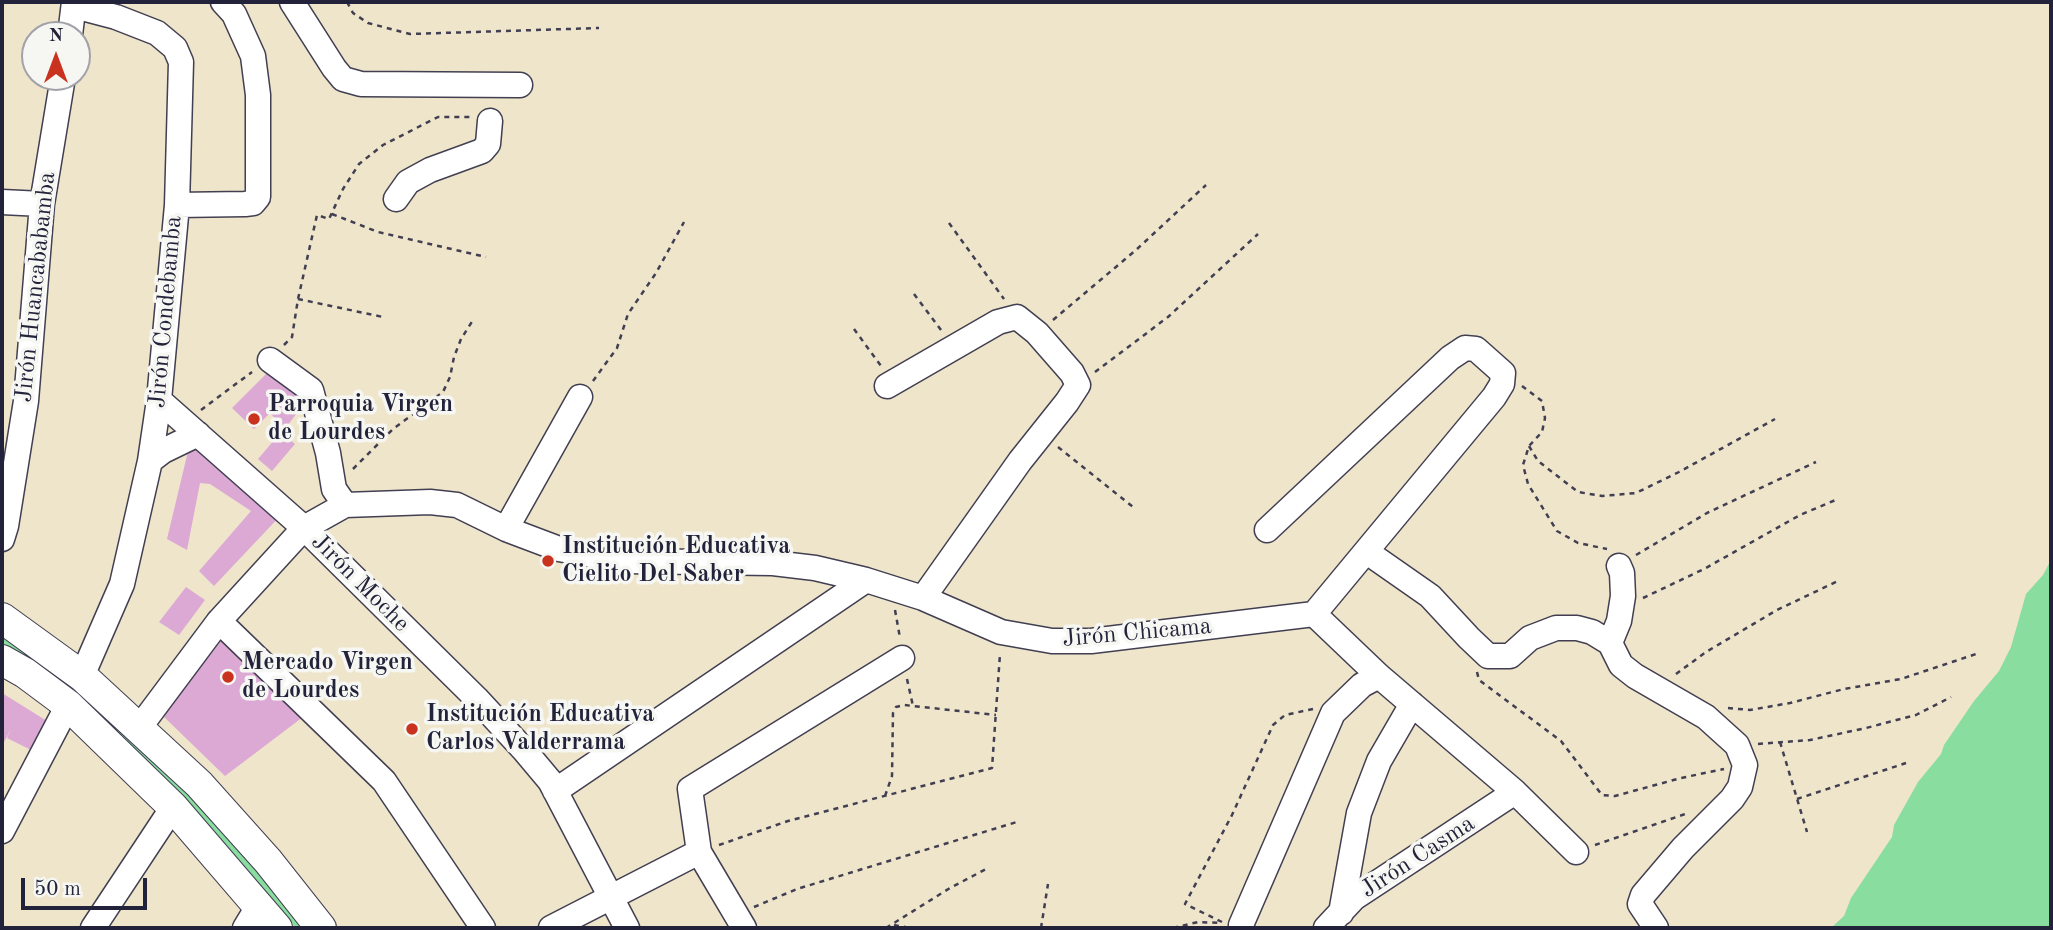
<!DOCTYPE html>
<meta charset="utf-8">
<style>
body{margin:0}
#map{position:relative;width:2053px;height:930px;overflow:hidden;background:#eee5cb;font-family:"Old Standard TT",serif}
canvas{display:block}
.frame{position:absolute;inset:0;border:4px solid #22223b;pointer-events:none}
.north{position:absolute;left:21px;top:21px;width:70px;height:70px;box-sizing:border-box;background:#f6f6f2;border:2px solid #a1a1a9;border-radius:50%;rotate:0deg;font-size:19px;font-weight:700;line-height:28px;text-align:center;color:#22223b}
.north::after{content:'';display:block;margin:auto;width:24px;height:32px;background:#c8321e;clip-path:polygon(50% 0,100% 100%,50% 72%,0 100%)}
.scale{position:absolute;left:21px;top:878px;width:126px;height:32px;box-sizing:border-box;border:4px solid #22223b;border-top:0;padding-left:9px;font-size:21px;line-height:24px;white-space:nowrap;color:#22223b;-webkit-text-stroke:5px #f6f6f2;paint-order:stroke}
</style>
<div id="map">
<canvas width="2053" height="930"></canvas>
<div class="frame"></div>
<div class="north">N</div>
<div class="scale">50 m</div>
</div>
<script>
const context = document.querySelector('canvas').getContext('2d');
context.lineJoin = 'round';
function paint(path, color) {
  context.fillStyle = color;
  context.fill(path, 'evenodd');
}
function poly(rows) {
  const path = new Path2D();
  for (const r of rows) {
    path.moveTo(r[0], r[1]);
    for (let i = 2; i < r.length; i += 2) path.lineTo(r[i], r[i + 1]);
  }
  return path;
}
function strokePath(path, color, width, dash) {
  context.strokeStyle = color;
  context.lineWidth = width;
  context.lineCap = dash ? 'butt' : 'round';
  context.setLineDash(dash || []);
  context.stroke(path);
}
function write(font, color, halo, rows, align = 'center') {
  context.font = font + ' "Old Standard TT",serif';
  context.lineWidth = 7;
  context.setLineDash([]);
  context.textBaseline = 'middle';
  context.strokeStyle = halo;
  context.fillStyle = color;
  for (const [text, x, y, turn = 0] of rows) {
    context.save();
    context.translate(x, y);
    context.rotate((+turn || 0) * Math.PI / 180);
    context.textAlign = isNaN(turn) ? turn : align;
    if (halo) context.strokeText(text, 0, 0);
    context.fillText(text, 0, 0);
    context.restore();
  }
}
const green = poly([
 [2051,560,2051,928,1831,928,1844,916,1851,898,1892,837,1894,825,1918,782,1941,754,1944,745,1974,701,1999,671,2011,647,2026,594,2043,575],
 [2,636,51,665,210,812,306,928,295,928,288,917,204,820,121,739,2,646]
]);
const building = poly([
 [268,372,308,398,285,429,270,413,254,429,232,408],
 [281,432,295,444,272,471,258,459],
 [203,441,283,513,214,586,199,571,251,511,210,484,200,483,187,550,167,539,189,447],
 [186,587,205,600,179,635,159,622],
 [224,637,303,717,225,776,163,716],
 [2,693,47,721,33,751,7,738,11,729,2,746]
]);
const path = poly([
 [347,2,353,13,368,23,410,34,599,28],
 [332,214,378,232,486,257],
 [949,223,1004,299],
 [914,294,941,330],
 [298,299,383,317],
 [1053,320,1136,250,1206,185],
 [854,329,881,366],
 [284,345,292,337,298,299,317,215,329,219,343,189,359,164,383,145,438,117,471,117],
 [1095,372,1168,317,1258,234],
 [593,381,617,348,628,314,656,273,684,222],
 [1522,386,1542,401,1545,418,1542,432,1529,446,1523,465,1528,484,1557,531,1578,543,1607,549],
 [201,410,252,372],
 [1529,446,1538,461,1578,492,1602,496,1636,493,1679,472,1775,419],
 [1058,447,1133,507],
 [353,469,393,429,443,392,450,377,454,357,461,339,473,320],
 [1636,555,1707,513,1816,462],
 [1643,598,1704,569,1800,515,1838,499],
 [895,610,900,638],
 [1477,672,1479,680,1561,741,1602,795,1615,796,1681,778,1724,769],
 [1676,674,1706,652,1777,610,1840,580],
 [907,679,913,706],
 [1728,708,1750,710,1790,703,1844,689,1901,679,1979,653],
 [1780,742,1807,832],
 [1758,744,1810,740,1866,728,1916,715,1951,697],
 [885,796,892,776,893,713,896,707,904,705,996,715],
 [1797,799,1906,763],
 [719,845,788,821,992,768,1000,654],
 [1595,845,1688,813],
 [754,907,797,889,1020,821],
 [1222,922,1185,904,1232,815,1273,725,1285,715,1313,709],
 [894,925,910,928],
 [886,928,950,888,988,868],
 [1041,928,1048,884],
 [1173,928,1198,922,1221,923]
]);
const minor = poly([
 [292,2,334,68,343,79,361,84,520,85],
 [74,6,116,17,157,33,175,48,181,62,177,205,159,400,150,461,122,584,82,676],
 [70,35,74,2],
 [396,199,408,182,430,170,482,151,488,144,490,121],
 [2,202,42,204],
 [177,205,245,204,253,203,258,197,258,95,253,56,234,14,223,2],
 [270,360,311,390,328,453,334,489,345,505],
 [887,386,998,322,1017,317,1037,333,1072,373,1078,385,1067,402,1020,461,923,598],
 [159,400,304,528,476,698,524,750,550,781,627,928],
 [150,461,163,451,198,434],
 [506,529,580,397],
 [1267,530,1450,358,1465,348,1476,349,1503,373,1502,384,1494,397,1314,614],
 [2,539,6,526,26,401,42,204,63,77],
 [1367,552,1430,596,1469,638,1488,656,1510,656,1530,638,1556,628,1577,628,1592,632,1610,643,1621,665,1635,676,1706,717,1737,745,1745,765,1740,787,1732,799,1683,848,1643,895,1640,904,1656,928],
 [219,621,384,781,483,928],
 [1610,643,1619,621,1623,596,1622,573,1619,566],
 [139,728,219,621,304,528,345,505,430,502,457,505,506,529,559,549,624,561,773,563,815,568,866,580,923,598,1001,632,1052,641,1091,641,1314,614,1379,676,1515,792,1576,852],
 [555,791,866,580],
 [2,831,68,705],
 [1341,913,1359,813,1379,761,1412,704],
 [1241,925,1333,713,1362,685,1379,676],
 [93,928,173,807],
 [245,928,259,905],
 [551,928,699,852],
 [744,928,699,852,690,789,902,658],
 [1326,928,1354,898,1515,792]
]);
const major = poly([
 [2,618,82,676,199,784,268,861,321,928],
 [2,660,25,673,68,705,173,807,277,928]
]);
const markers = [
 [254,419,7,"#c8321e"],
 [548,561,7,"#c8321e"],
 [228,677,7,"#c8321e"],
 [412,729,7,"#c8321e"]
];
const streetNames = [
 ["Jirón Huancababamba",36,287,-84],
 ["Jirón Condebamba",166,312,-85],
 ["Jirón Moche",360,583,45],
 ["Jirón Chicama",1137,633,-5],
 ["Jirón Casma",1418,857,-33]
];
const poiNames = [
 ["Parroquia Virgen",268,405],
 ["de Lourdes",268,433],
 ["Institución Educativa",562,547],
 ["Cielito Del Saber",562,575],
 ["Mercado Virgen",242,663],
 ["de Lourdes",242,691],
 ["Institución Educativa",426,715],
 ["Carlos Valderrama",426,743]
];
paint(green, '#89dd9f');
paint(building, '#dca9d5');
strokePath(minor, '#413f51', 27);
strokePath(major, '#413f51', 32);
strokePath(path, '#413f51', 2.5, [5, 5]);
strokePath(minor, '#fff', 24);
strokePath(major, '#fff', 30);
for (const [x, y, r, color] of markers) {
  const dot = new Path2D();
  dot.arc(x, y, r, 0, 2 * Math.PI);
  context.fillStyle = color;
  context.fill(dot);
  strokePath(dot, '#f6f6f2', 2.5);
}
write('24px', '#22223b', '#f6f6f2', streetNames);
write('bold 24px', '#22223b', '#f6f6f2', poiNames, 'left');
</script>
